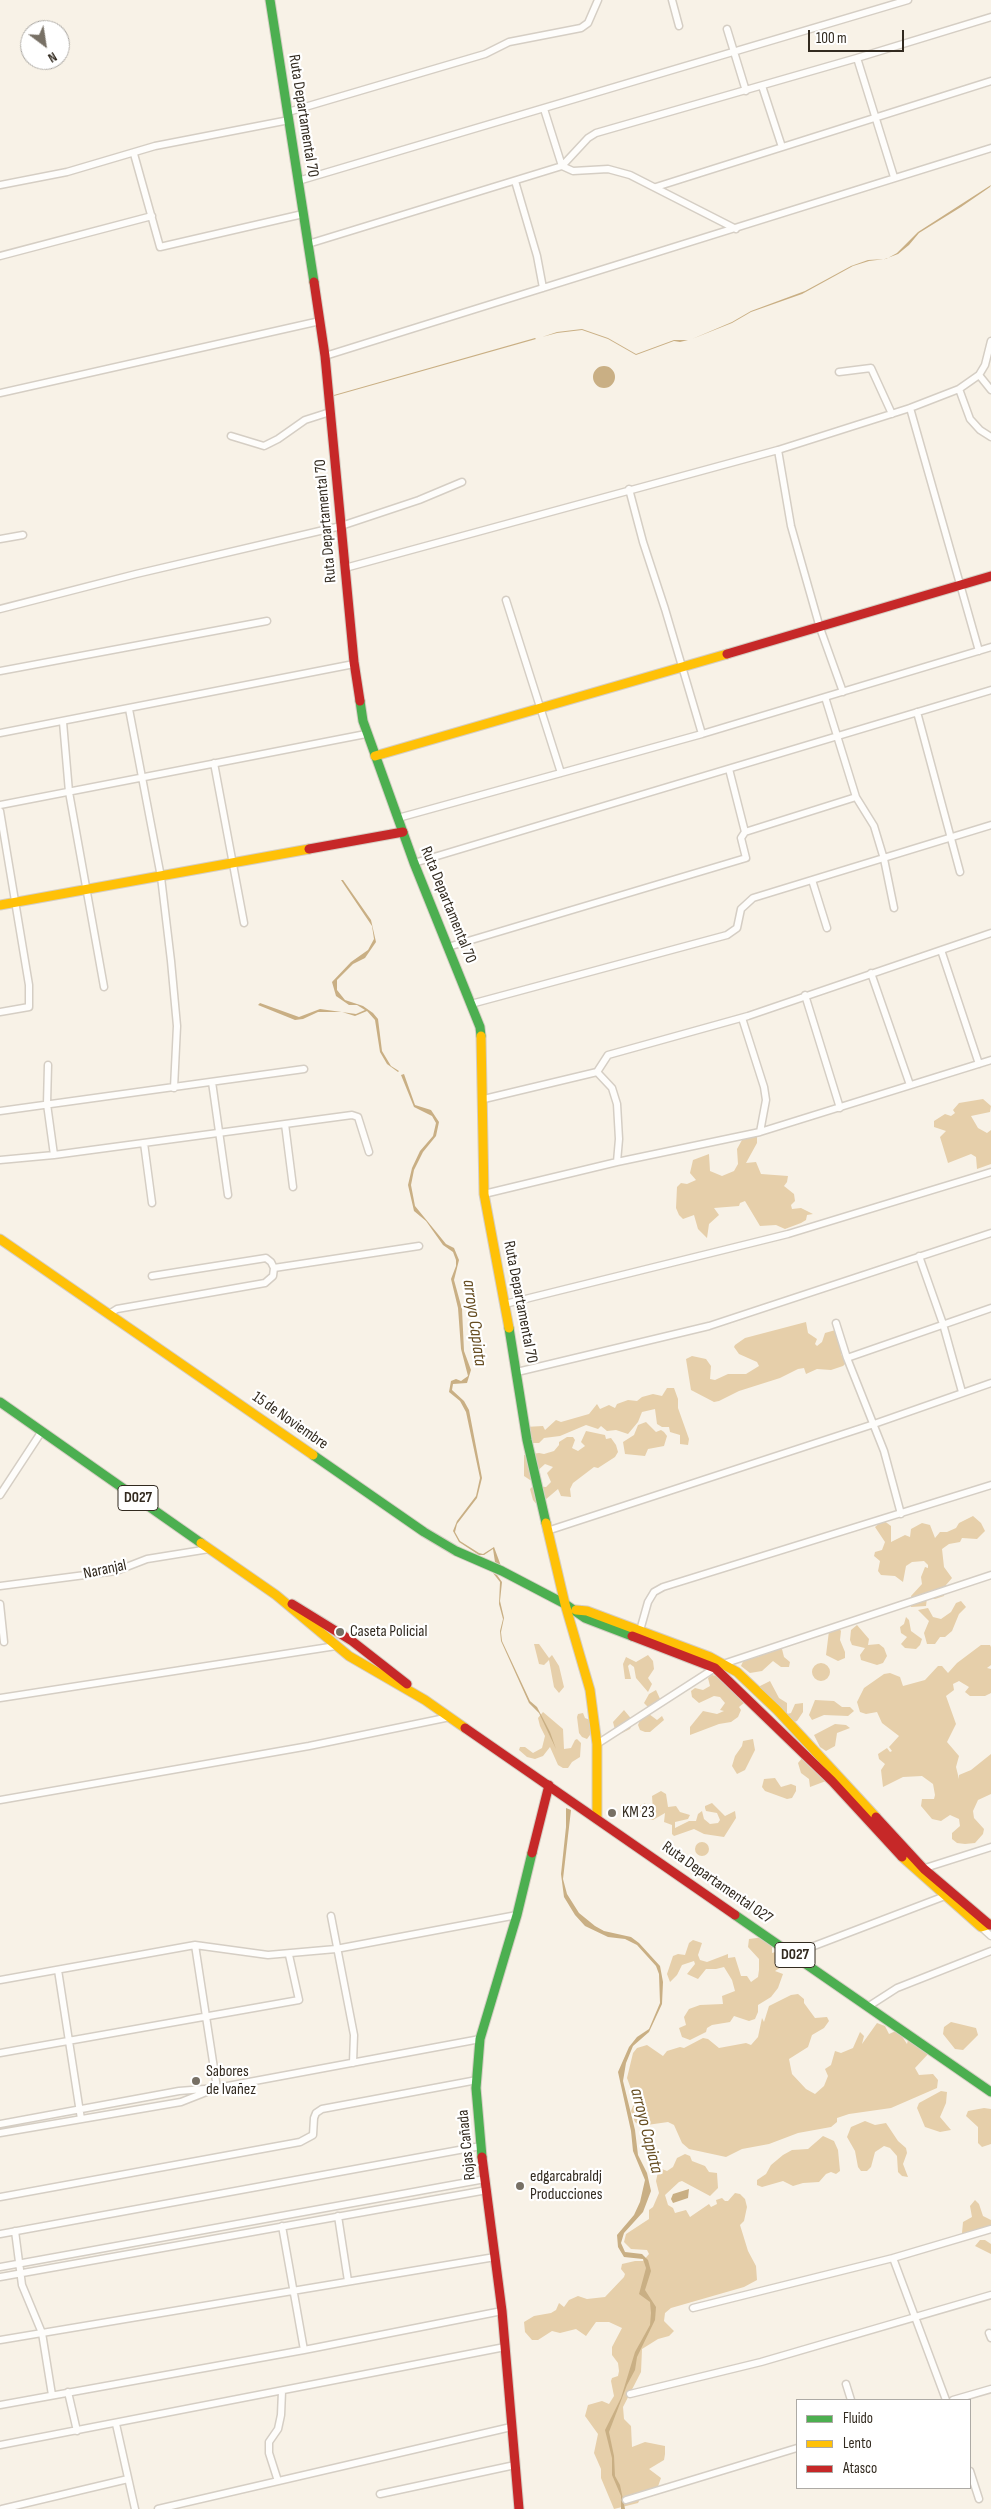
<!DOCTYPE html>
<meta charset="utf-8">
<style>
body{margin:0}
#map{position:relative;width:991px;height:2509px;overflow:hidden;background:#f8f2e7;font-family:"Sofia Sans Condensed",sans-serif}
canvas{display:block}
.legend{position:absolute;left:796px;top:2399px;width:175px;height:90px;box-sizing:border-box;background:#fff;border:1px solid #adaaa5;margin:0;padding:6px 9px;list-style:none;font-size:15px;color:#322a1f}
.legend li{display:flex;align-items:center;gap:10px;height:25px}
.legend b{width:25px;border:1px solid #adaaa5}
.north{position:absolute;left:20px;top:20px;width:50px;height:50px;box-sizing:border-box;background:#fff;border:1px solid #adaaa5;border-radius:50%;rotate:149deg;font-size:14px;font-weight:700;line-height:20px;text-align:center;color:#322a1f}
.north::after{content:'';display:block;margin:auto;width:18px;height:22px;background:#777065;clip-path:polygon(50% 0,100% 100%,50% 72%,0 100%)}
.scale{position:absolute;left:808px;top:30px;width:96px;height:22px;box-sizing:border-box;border:2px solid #322a1f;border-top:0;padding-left:6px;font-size:15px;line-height:18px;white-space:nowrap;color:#322a1f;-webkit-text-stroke:4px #fff;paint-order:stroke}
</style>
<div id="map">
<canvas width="991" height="2509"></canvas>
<ul class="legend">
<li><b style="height:6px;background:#4caf50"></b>Fluido</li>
<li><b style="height:6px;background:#ffc107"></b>Lento</li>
<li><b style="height:6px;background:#c62828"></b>Atasco</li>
</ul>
<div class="north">N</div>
<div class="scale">100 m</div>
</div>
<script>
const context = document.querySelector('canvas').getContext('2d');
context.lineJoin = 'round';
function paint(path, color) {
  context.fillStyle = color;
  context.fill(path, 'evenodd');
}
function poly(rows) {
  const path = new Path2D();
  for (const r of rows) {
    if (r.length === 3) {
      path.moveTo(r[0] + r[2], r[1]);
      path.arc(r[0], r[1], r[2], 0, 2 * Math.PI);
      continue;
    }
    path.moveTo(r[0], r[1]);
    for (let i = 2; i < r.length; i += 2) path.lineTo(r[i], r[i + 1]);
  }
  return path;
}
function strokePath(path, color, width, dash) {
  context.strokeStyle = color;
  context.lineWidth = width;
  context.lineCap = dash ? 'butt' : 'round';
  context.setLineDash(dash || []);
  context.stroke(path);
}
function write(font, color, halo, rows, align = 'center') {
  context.font = font + ' "Sofia Sans Condensed",sans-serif';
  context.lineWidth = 4.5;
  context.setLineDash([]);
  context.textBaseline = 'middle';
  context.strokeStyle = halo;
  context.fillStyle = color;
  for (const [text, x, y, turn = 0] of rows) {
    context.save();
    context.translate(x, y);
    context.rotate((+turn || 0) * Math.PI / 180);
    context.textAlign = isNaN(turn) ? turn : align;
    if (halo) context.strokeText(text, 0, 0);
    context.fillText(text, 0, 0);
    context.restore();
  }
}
const forest = poly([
 [983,1099,991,1106,990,1112,971,1116,978,1128,987,1133,991,1130,991,1164,977,1169,976,1157,971,1154,948,1163,940,1137,946,1131,934,1127,934,1121,945,1114,951,1116,955,1113,953,1110,959,1103],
 [749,1135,757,1137,757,1143,746,1163,756,1162,761,1174,788,1176,787,1182,784,1186,794,1194,795,1201,791,1205,792,1209,801,1208,813,1214,807,1215,806,1220,801,1223,785,1229,776,1225,760,1226,745,1201,740,1203,739,1206,714,1208,719,1215,709,1224,707,1238,698,1229,694,1215,683,1219,679,1215,676,1208,677,1187,681,1183,687,1184,696,1180,690,1173,693,1160,709,1154,710,1171,722,1176,734,1171,738,1164,737,1149,742,1140],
 [806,1322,808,1333,817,1339,815,1344,817,1346,822,1342,825,1333,839,1329,845,1344,841,1354,846,1363,843,1366,831,1370,817,1369,806,1374,804,1368,798,1369,780,1378,739,1391,719,1401,714,1402,691,1390,686,1359,692,1356,706,1359,711,1366,710,1379,715,1380,728,1374,746,1374,759,1366,757,1362,739,1354,734,1347,735,1345,745,1338],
 [667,1388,674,1388,678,1399,678,1408,689,1439,688,1445,680,1444,680,1435,670,1432,669,1427,662,1427,657,1424,655,1409,642,1412,638,1422,628,1434,616,1430,607,1431,601,1426,598,1429,586,1425,560,1436,544,1438,539,1443,532,1443,525,1427,543,1426,545,1430,556,1420,561,1422,589,1414,597,1404,600,1409,609,1405,615,1408,617,1404,628,1400,637,1401,642,1397,653,1394,662,1396],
 [646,1422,656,1432,661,1430,664,1432,667,1436,664,1446,648,1449,645,1456,625,1454,623,1442,634,1435,638,1425],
 [586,1431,605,1435,606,1439,611,1438,616,1445,618,1452,615,1457,598,1468,594,1467,573,1483,570,1489,571,1497,561,1496,558,1489,538,1506,533,1500,530,1489,533,1486,546,1487,551,1482,547,1473,553,1467,545,1464,535,1473,535,1478,530,1480,524,1476,524,1455,539,1453,544,1454,554,1451,559,1445,559,1442,567,1437,573,1437,575,1440,572,1448,578,1451,585,1446,581,1442],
 [973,1516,981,1523,985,1531,977,1539,962,1538,960,1542,949,1544,942,1549,944,1567,952,1578,946,1585,944,1596,935,1599,927,1598,926,1606,911,1607,911,1596,922,1584,921,1577,925,1567,928,1568,928,1565,924,1561,912,1562,906,1566,903,1582,895,1576,881,1575,878,1571,880,1561,874,1556,875,1552,882,1550,885,1542,875,1527,883,1520,891,1526,891,1542,905,1535,910,1537,911,1529,922,1523,930,1525,935,1538,940,1532,947,1532,956,1528,959,1523],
 [961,1601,966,1607,959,1614,952,1631,945,1637,940,1637,935,1644,927,1644,924,1633,929,1621,918,1610,928,1608,933,1617,941,1619,951,1612,956,1603],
 [906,1617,909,1620,911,1631,922,1639,920,1645,916,1649,905,1648,901,1644,907,1637,901,1633,900,1627,904,1624],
 [857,1625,869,1639,868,1645,879,1644,884,1648,887,1656,883,1663,877,1665,861,1660,860,1655,865,1648,852,1645,850,1640,851,1630],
 [838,1627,841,1631,840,1640,845,1652,845,1658,838,1661,826,1655,829,1631],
 [534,1644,539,1644,549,1658,552,1655,559,1666,564,1687,559,1693,554,1687,549,1660,544,1665,539,1664],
 [981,1645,990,1645,991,1647,991,1665,987,1668,991,1669,991,1693,985,1696,970,1696,965,1692,969,1687,959,1681,953,1684,954,1690,946,1696,956,1724,947,1742,959,1756,956,1767,959,1779,959,1775,971,1770,991,1754,991,1794,978,1800,973,1811,974,1818,984,1829,983,1834,975,1843,965,1844,957,1843,952,1839,952,1833,960,1826,959,1819,950,1815,941,1821,932,1819,921,1806,922,1799,934,1799,935,1795,933,1784,922,1776,903,1777,883,1787,881,1770,885,1764,879,1759,878,1754,887,1748,890,1752,892,1751,889,1747,899,1736,882,1723,877,1712,866,1714,860,1712,857,1702,864,1688,884,1674,890,1673,900,1677,903,1686,925,1680,938,1666,942,1666,948,1673,957,1663],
 [778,1647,782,1649,784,1657,790,1662,789,1667,781,1667,773,1661,762,1671,750,1673,741,1666,745,1657,758,1657,767,1650],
 [648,1655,653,1661,654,1669,648,1678,652,1684,648,1692,636,1678,634,1667,630,1664,628,1666,631,1679,625,1679,623,1664,626,1657,636,1662],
 [821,1672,9],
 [712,1675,717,1676,745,1697,744,1703,739,1707,741,1710,738,1717,731,1722,719,1724,690,1735,690,1727,703,1711,717,1714,724,1711,720,1710,725,1703,720,1697,714,1696,699,1703,692,1697,691,1691,695,1688,703,1690,710,1686,708,1678],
 [770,1681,779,1698,787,1703,787,1714,791,1713,795,1704,803,1703,803,1712,797,1721,791,1723,758,1687],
 [656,1690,661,1701,658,1709,650,1709,644,1703,649,1694],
 [815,1700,834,1701,842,1707,850,1707,854,1711,848,1716,824,1715,812,1720,809,1715],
 [624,1710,634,1722,630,1729,622,1733,615,1730,613,1722],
 [543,1712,563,1729,564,1749,571,1748,575,1740,577,1739,581,1743,580,1757,572,1762,568,1768,563,1768,558,1765,550,1747,543,1756,535,1759,527,1757,519,1750,520,1747,525,1747,533,1753,542,1748,545,1736,540,1726,538,1718],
 [583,1713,585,1718,590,1720,590,1735,587,1739,582,1737,579,1733,577,1717,578,1714],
 [649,1714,657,1720,662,1716,664,1720,650,1732,645,1732,640,1730,638,1725,641,1718],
 [835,1724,846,1725,850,1728,837,1733,835,1746,826,1751,820,1747,814,1735],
 [753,1739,755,1750,745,1770,737,1774,732,1766,735,1756,742,1746,743,1741],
 [803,1757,809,1761,809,1766,819,1775,822,1774,826,1781,810,1787,809,1779,801,1773,798,1763],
 [775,1778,781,1787,791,1784,796,1786,796,1791,792,1798,787,1799,765,1791,762,1787,764,1779],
 [661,1791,666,1794,668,1807,676,1806,680,1812,690,1815,688,1819,675,1822,675,1828,689,1821,696,1821,698,1814,702,1811,704,1819,710,1824,718,1823,720,1820,717,1813,706,1811,705,1808,705,1806,712,1803,725,1816,735,1811,736,1818,724,1837,704,1834,694,1829,674,1836,672,1834,672,1825,664,1822,665,1813,653,1820,640,1817,635,1814,637,1807,645,1803,648,1810,653,1810,652,1796],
 [702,1849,7],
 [764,1937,772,1947,772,1953,779,1951,784,1953,786,1964,775,1971,783,1974,778,1988,771,1997,758,2005,758,2012,755,2019,749,2021,734,2016,730,2022,712,2025,707,2028,706,2032,690,2040,682,2037,679,2028,686,2025,684,2017,689,2009,700,2005,723,2004,722,1996,735,1991,732,1980,724,1967,716,1969,706,1969,698,1979,687,1974,695,1964,694,1961,682,1965,677,1975,670,1982,667,1974,673,1956,678,1954,685,1955,689,1943,693,1940,702,1943,698,1955,700,1960,707,1962,728,1954,728,1958,735,1957,741,1976,747,1976,751,1982,758,1977,759,1970,759,1959,748,1947,749,1939],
 [798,1994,804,1999,804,2003,815,2018,827,2017,829,2021,824,2028,812,2035,808,2047,789,2059,792,2074,806,2089,815,2094,824,2086,828,2076,825,2069,831,2065,835,2051,841,2053,853,2048,860,2032,864,2036,862,2044,877,2023,885,2026,889,2034,898,2030,907,2044,908,2040,924,2039,930,2052,915,2068,919,2075,933,2074,938,2080,937,2088,891,2108,849,2114,837,2118,837,2122,831,2127,798,2133,769,2144,742,2149,726,2157,689,2149,682,2143,674,2125,668,2122,640,2126,635,2122,631,2111,633,2106,631,2089,627,2078,633,2053,637,2048,647,2045,663,2056,667,2051,680,2047,684,2048,703,2038,708,2039,719,2048,746,2043,751,2045,758,2037,762,2018,764,2022,769,2006,791,1995],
 [951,2022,976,2028,978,2035,963,2050,955,2049,943,2034,944,2027],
 [941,2091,947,2092,946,2103,940,2117,951,2130,940,2132,925,2127,917,2108,919,2103],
 [984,2108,991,2109,991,2144,982,2147,978,2143,978,2127,966,2116,968,2111],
 [865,2121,875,2125,886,2123,898,2141,906,2148,907,2153,903,2164,908,2177,902,2176,898,2172,897,2156,890,2148,884,2146,875,2152,871,2167,867,2171,861,2171,858,2167,855,2151,847,2137,851,2127],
 [823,2136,834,2141,838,2150,840,2171,836,2174,831,2172,826,2174,819,2182,803,2183,793,2186,783,2181,762,2187,757,2185,757,2180,766,2174,771,2165,783,2155,792,2150,808,2149],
 [685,2154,690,2156,692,2161,705,2166,709,2172,717,2173,718,2188,710,2196,682,2181,679,2182,665,2195,668,2205,673,2208,675,2213,686,2210,690,2217,709,2204,711,2207,717,2204,716,2200,722,2198,725,2201,728,2201,735,2193,740,2194,745,2199,747,2207,744,2221,740,2225,748,2251,756,2266,757,2280,744,2287,671,2308,665,2313,664,2321,674,2331,669,2336,658,2339,642,2349,641,2372,623,2407,624,2419,631,2426,632,2447,645,2442,665,2446,665,2454,664,2460,649,2469,661,2478,656,2492,641,2497,638,2503,614,2509,601,2478,601,2469,594,2453,598,2434,585,2416,588,2405,602,2401,609,2404,614,2396,611,2381,612,2378,618,2376,619,2371,618,2363,612,2355,612,2347,622,2328,609,2322,596,2322,586,2336,576,2329,560,2333,552,2331,538,2340,532,2340,525,2332,524,2322,534,2316,551,2313,556,2310,559,2303,564,2307,569,2300,578,2296,587,2299,605,2297,624,2277,625,2274,621,2269,622,2264,635,2261,643,2261,649,2254,647,2250,631,2249,624,2242,626,2234,649,2219,649,2210,653,2207,659,2193,656,2181,658,2172,662,2169,667,2171,673,2167,677,2158],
 [975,2200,979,2204,983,2216,991,2220,991,2230,963,2235,962,2233,963,2222,972,2217,970,2206],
 [980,2240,985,2240,991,2244,991,2254,975,2246]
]);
const water = poly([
 [991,185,990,187,961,207,919,233,909,245,898,254,885,259,869,261,853,266,802,294,751,312,732,323,692,339,732,322,751,311,805,291,851,266,868,260,886,259,897,253,918,232],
 [582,329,608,338,636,354,674,340,688,340,680,342,674,341,636,355,608,339,582,330,557,333,542,337,557,332],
 [535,338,536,339,334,396,334,395],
 [604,377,11],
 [341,880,343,880,371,920,376,942,365,958,353,964,337,980,337,990,345,1000,363,1006,373,1013,378,1019,382,1051,391,1066,399,1071,398,1072,387,1064,380,1052,375,1020,367,1011,355,1016,342,1012,318,1012,303,1019,295,1020,258,1005,260,1003,299,1017,320,1009,356,1014,365,1010,357,1005,349,1005,336,996,332,982,351,962,368,950,374,939,372,926],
 [404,1074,415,1105,431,1110,439,1122,436,1136,423,1152,414,1170,411,1185,415,1206,446,1244,454,1248,459,1260,454,1280,462,1309,464,1351,471,1370,467,1383,453,1384,452,1390,464,1401,469,1410,482,1478,477,1498,457,1524,455,1532,460,1541,479,1553,483,1554,494,1547,501,1566,495,1562,493,1549,484,1555,479,1555,459,1542,453,1531,457,1521,476,1496,480,1478,466,1412,460,1401,449,1392,451,1381,456,1379,461,1381,468,1376,461,1349,458,1308,451,1279,456,1266,456,1260,453,1252,443,1245,426,1221,414,1211,408,1185,412,1168,420,1151,433,1136,436,1123,432,1116,414,1107,401,1075],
 [493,1573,497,1575,502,1582,500,1601,504,1618,501,1632,502,1641,530,1701,537,1707,550,1732,556,1749,539,1713,529,1703,501,1641,500,1631,503,1619,499,1604,500,1582],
 [566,1808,571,1810,563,1879,567,1894,579,1913,595,1926,604,1931,631,1937,639,1943,660,1966,663,1982,662,2004,649,2032,633,2046,626,2063,623,2081,635,2130,638,2155,647,2173,651,2191,643,2212,624,2233,621,2243,625,2252,642,2254,648,2260,651,2271,645,2290,656,2307,655,2320,637,2357,635,2370,627,2385,609,2432,614,2456,615,2476,620,2485,625,2509,621,2509,621,2496,612,2475,612,2458,605,2430,621,2398,635,2352,650,2325,651,2313,650,2302,639,2294,646,2268,643,2259,624,2257,618,2247,617,2235,634,2215,640,2202,645,2180,633,2151,631,2131,618,2072,629,2047,637,2037,649,2029,660,2003,659,1974,656,1966,637,1945,625,1939,608,1937,585,1926,575,1915,564,1897,561,1874,566,1827],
 [689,2189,688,2198,673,2203,671,2199,673,2194]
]);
const street = poly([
 [672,0,679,26],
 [727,29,746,91],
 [857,58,894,177],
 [762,86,782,147],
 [544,109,562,166],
 [288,112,485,54,509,42,581,28,588,23,598,0],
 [134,154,160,247,303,214],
 [562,166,573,171,608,169,630,175,736,229],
 [298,181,908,0],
 [515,181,537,256,543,288],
 [0,185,67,172,155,146,289,120],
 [656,187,991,81],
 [308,244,562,166,588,138,596,133,857,58,991,17],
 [0,256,152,216],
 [325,356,991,148],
 [839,372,871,368,892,414],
 [979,375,991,390],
 [959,389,970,419,980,430,991,437],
 [0,393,320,321],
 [910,408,979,651],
 [231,436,264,446,278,439,305,420,330,412],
 [778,450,791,526,820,628,843,692],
 [629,489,643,542,665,609,702,734],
 [0,539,23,535],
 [345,568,778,450,910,408,959,389,979,375,985,365,991,341],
 [506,600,561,773],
 [0,609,136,574,341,526,419,500,462,482],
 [0,671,267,621],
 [129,709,161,877,171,961,177,1026,174,1088],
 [917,712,960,872],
 [63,722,69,792,104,987],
 [0,733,354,664],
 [214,763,244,923],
 [729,769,745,832],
 [856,797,874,826,884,859,894,908],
 [0,805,366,734],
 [0,811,29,985,29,1007,0,1012],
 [398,818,702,734,991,647],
 [414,863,991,690],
 [812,880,827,928],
 [448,947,746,858,741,838,745,832,856,797,825,697],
 [941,950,979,1064],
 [871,973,910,1085],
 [805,995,840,1108],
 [471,1004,727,935,737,928,741,909,753,898,991,825],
 [742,1018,764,1087,766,1100,760,1132],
 [48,1065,47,1104,54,1155],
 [597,1072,608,1055,748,1016,991,933],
 [212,1082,228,1195],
 [484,1099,597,1072,612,1088,617,1104,619,1139,617,1162],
 [0,1111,304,1069],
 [285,1124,293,1187],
 [144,1143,152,1203],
 [0,1160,54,1155,352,1115,358,1117,369,1152],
 [484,1194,617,1162,760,1132,991,1060],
 [919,1256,943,1324,962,1392],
 [274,1268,419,1246],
 [505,1304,788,1234,991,1172],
 [109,1314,117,1309,265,1283,273,1276,274,1268,271,1262,266,1258,152,1276],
 [836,1323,847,1358],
 [517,1372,709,1326,991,1233],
 [0,1495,42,1431],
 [901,1514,884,1451,847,1358,991,1308],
 [547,1531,874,1424,991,1383],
 [0,1586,116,1571,147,1559,209,1549],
 [0,1604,4,1642],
 [639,1634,648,1602,654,1592,663,1587,991,1485],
 [723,1664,991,1575],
 [0,1698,336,1646],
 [597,1744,715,1668],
 [0,1800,309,1746,450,1717],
 [922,1869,991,1847],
 [331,1916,354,2035,353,2063],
 [981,1927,991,1936],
 [195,1945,217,2088],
 [793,1954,945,1896],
 [58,1970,81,2119],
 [0,1980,195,1945,268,1955,336,1949,517,1915],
 [869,2006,897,1988,991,1951],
 [0,2053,299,2000,289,1955],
 [0,2124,179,2091,217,2088,480,2039],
 [0,2133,181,2102,209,2091],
 [0,2197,300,2142,313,2135,314,2118,316,2113,322,2109,477,2080],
 [338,2216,348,2281],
 [282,2226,304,2350],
 [15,2231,22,2285,42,2333,52,2395],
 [0,2234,481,2146],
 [893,2258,946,2400],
 [0,2267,485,2179],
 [0,2277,487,2190],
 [693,2308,893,2258,991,2229],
 [989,2333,991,2338],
 [0,2340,495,2257],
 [846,2384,851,2400],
 [68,2392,77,2431],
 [630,2394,761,2362,991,2295],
 [953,2400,991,2389],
 [0,2405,304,2350,502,2311],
 [116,2424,135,2509],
 [0,2445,505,2347],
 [970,2471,979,2499],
 [278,2481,269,2453,269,2442,278,2429,281,2415,282,2391],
 [380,2494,515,2465],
 [626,2500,797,2448],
 [2,2509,128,2479],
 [158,2509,511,2427]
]);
const fast = poly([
 [270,0,314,282],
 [360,701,363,721,414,863,480,1027,481,1036],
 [509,1328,527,1440,546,1523],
 [0,1402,201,1543],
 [313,1455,424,1532,456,1551,502,1571,565,1604,585,1618,632,1636],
 [735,1915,991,2092],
 [482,2157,476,2088,480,2039,517,1915,532,1853]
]);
const slow = poly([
 [375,756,727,654],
 [0,905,309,849],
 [481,1036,484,1194,509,1328],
 [0,1239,313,1455],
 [546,1523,565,1604,590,1690,597,1744,597,1819],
 [201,1543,276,1595,349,1656,425,1700,465,1728],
 [576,1610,587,1611,710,1657,737,1672,777,1710,876,1817],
 [902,1857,981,1927,991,1924]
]);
const jam = poly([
 [314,282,325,356,354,662,360,701],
 [727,654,991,576],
 [309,849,403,832],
 [292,1604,352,1641,407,1684],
 [632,1636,715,1668,832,1781,902,1857],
 [465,1728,735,1915],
 [876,1817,924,1869,990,1925],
 [532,1853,549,1785],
 [482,2157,502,2311,519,2509]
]);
const markers = [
 [340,1632,5,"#777065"],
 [612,1813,5,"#777065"],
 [196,2081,5,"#777065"],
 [520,2186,5,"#777065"]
];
const shields = [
 [138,1498,40],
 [795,1955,40]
];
const shieldNames = [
 ["D027",138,1498],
 ["D027",795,1955]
];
const streetNames = [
 ["Ruta Departamental 70",303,116,81],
 ["Ruta Departamental 70",326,521,-95],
 ["Ruta Departamental 70",448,905,68],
 ["Ruta Departamental 70",520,1302,79],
 ["15 de Noviembre",290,1421,35],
 ["Naranjal",105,1570,-12],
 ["Ruta Departamental 027",717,1883,35],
 ["Rojas Cañada",467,2145,-96]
];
const poiNames = [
 ["Caseta Policial",350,1632],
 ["KM 23",622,1813],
 ["Sabores",206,2072],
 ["de Ivañez",206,2090],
 ["edgarcabraldj",530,2177],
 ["Producciones",530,2195]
];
const waterNames = [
 ["arroyo Capiata",474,1323,82],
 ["arroyo Capiata",646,2131,76]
];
paint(forest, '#e6cfaa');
paint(water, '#c9af84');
strokePath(street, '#d5cec4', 9);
strokePath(fast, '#d5cec4', 11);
strokePath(slow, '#d5cec4', 11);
strokePath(jam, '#d5cec4', 11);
strokePath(street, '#fefdfb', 6);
strokePath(fast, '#4caf50', 9);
strokePath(slow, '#ffc107', 9);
strokePath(jam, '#c62828', 9);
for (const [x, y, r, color] of markers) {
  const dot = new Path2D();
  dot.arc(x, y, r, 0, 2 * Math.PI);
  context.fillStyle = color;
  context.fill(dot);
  strokePath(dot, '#fff', 2);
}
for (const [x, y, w] of shields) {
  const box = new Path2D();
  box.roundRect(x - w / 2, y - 12.5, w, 25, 4);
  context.fillStyle = '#fff';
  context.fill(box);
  strokePath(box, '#322a1f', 1);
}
write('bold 15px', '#322a1f', null, shieldNames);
write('16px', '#322a1f', '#fff', streetNames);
write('16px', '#322a1f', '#fff', poiNames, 'left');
write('italic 18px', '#664d21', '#fff', waterNames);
</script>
